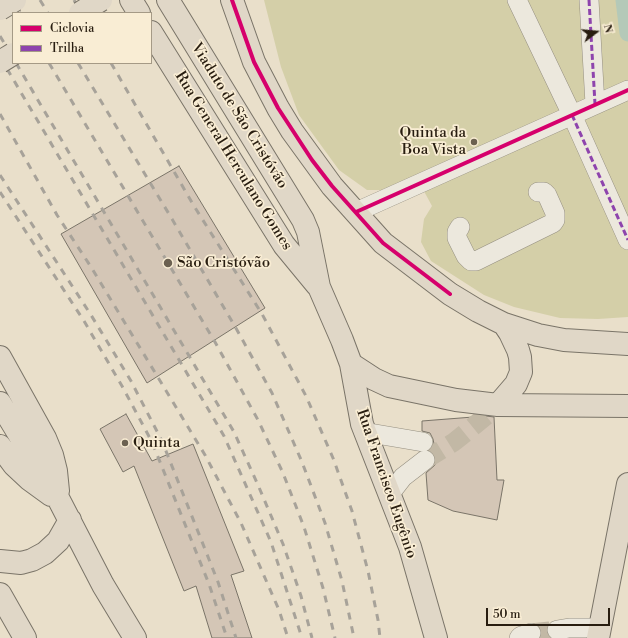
<!DOCTYPE html>
<meta charset="utf-8">
<style>
body{margin:0}
#map{position:relative;width:628px;height:638px;overflow:hidden;background:#e9dfca;font-family:"Libre Bodoni",serif}
canvas{display:block}
.legend{position:absolute;left:12px;top:12px;width:140px;height:52px;box-sizing:border-box;background:#f9edd4;border:1px solid #a59a86;margin:0;padding:5px 7px;list-style:none;font-size:12px;color:#281d10}
.legend li{display:flex;align-items:center;gap:8px;height:20px}
.legend b{width:20px;border:1px solid #a59a86}
.north{position:absolute;left:576px;top:12px;width:40px;height:40px;-webkit-text-stroke:3px #f9edd4;paint-order:stroke;rotate:74deg;font-size:11px;font-weight:700;line-height:16px;text-align:center;color:#281d10}
.north::after{content:'';display:block;margin:auto;width:14px;height:18px;background:#281d10;clip-path:polygon(50% 0,100% 100%,50% 72%,0 100%)}
.scale{position:absolute;left:486px;top:608px;width:124px;height:18px;box-sizing:border-box;border:2px solid #281d10;border-top:0;padding-left:5px;font-size:12px;line-height:14px;white-space:nowrap;color:#281d10;-webkit-text-stroke:3px #f9edd4;paint-order:stroke}
</style>
<div id="map">
<canvas width="628" height="638"></canvas>
<ul class="legend">
<li><b style="height:5px;background:#d6006c"></b>Ciclovia</li>
<li><b style="height:5px;background:#8e44ad"></b>Trilha</li>
</ul>
<div class="north">N</div>
<div class="scale">50 m</div>
</div>
<script>
const context = document.querySelector('canvas').getContext('2d');
context.lineJoin = 'round';
function paint(path, color) {
  context.fillStyle = color;
  context.fill(path, 'evenodd');
}
function poly(rows) {
  const path = new Path2D();
  for (const r of rows) {
    path.moveTo(r[0], r[1]);
    for (let i = 2; i < r.length; i += 2) path.lineTo(r[i], r[i + 1]);
  }
  return path;
}
function strokePath(path, color, width, dash) {
  context.strokeStyle = color;
  context.lineWidth = width;
  context.lineCap = dash ? 'butt' : 'round';
  context.setLineDash(dash || []);
  context.stroke(path);
}
function write(font, color, halo, rows, align = 'center') {
  context.font = font + ' "Libre Bodoni",serif';
  context.lineWidth = 3.5;
  context.setLineDash([]);
  context.textBaseline = 'middle';
  context.strokeStyle = halo;
  context.fillStyle = color;
  for (const [text, x, y, turn = 0] of rows) {
    context.save();
    context.translate(x, y);
    context.rotate((+turn || 0) * Math.PI / 180);
    context.textAlign = isNaN(turn) ? turn : align;
    if (halo) context.strokeText(text, 0, 0);
    context.fillText(text, 0, 0);
    context.restore();
  }
}
const green = poly([
 [264,0,628,0,628,317,598,319,560,318,514,307,484,295,431,261,421,242,424,219,432,206,419,182,392,190,367,190,339,170,299,115,281,67]
]);
const canal = poly([
 [624,0,628,33]
]);
const building = poly([
 [179,166,265,308,147,383,61,234,179,166],
 [126,414,152,461,193,444,244,571,231,575,252,638,212,638,196,586,184,591,134,466,123,472,100,429,126,414],
 [486,416,494,417,497,480,504,480,497,520,453,511,428,500,426,473,435,465,436,459,434,454,430,450,434,444,433,439,430,433,422,431,422,421,486,416]
]);
const minorTunnel = poly([
 [425,460,454,442,486,416],
 [531,633,557,630]
]);
const minor = poly([
 [517,0,572,115,628,240],
 [589,0,595,104],
 [356,212,628,90],
 [460,227,457,232,457,238,466,256,471,261,476,261,553,223,555,220,555,213,547,195,544,192,538,192],
 [364,432,423,442],
 [389,495,403,477,425,460],
 [557,630,569,628,599,628],
 [519,638,521,636,531,633]
]);
const major = poly([
 [131,0,139,13],
 [168,0,303,220,308,232,319,287,342,340,351,364,362,424,410,547,436,638],
 [232,0,254,62,278,108,292,131,332,186,383,243,450,294,478,311,504,324,538,335,564,340,628,344],
 [151,32,284,245,317,285],
 [0,357,45,438,52,455,56,471,58,491],
 [351,364,374,379,389,386,456,400,498,405,628,406],
 [0,403,59,500,103,585,135,638],
 [498,405,516,384,521,372,520,357,518,350,510,333,504,324],
 [0,446,14,465,29,479,51,495],
 [0,561,21,563,32,560,45,553,58,541,70,520],
 [0,594,25,638],
 [598,638,628,484]
]);
const rail = poly([
 [12,0,20,13],
 [40,0,48,13],
 [74,0,81,13],
 [0,36,13,58],
 [0,57,224,436,271,542,302,638],
 [16,63,234,432,258,485,283,544,301,596,312,638],
 [49,63,215,342,258,420,283,473,304,527,323,588,335,638],
 [78,63,172,219,237,330,272,393,302,462,325,523,342,581,354,638],
 [111,63,194,206,262,314,306,396,333,458,352,511,368,571,378,620,380,638],
 [0,114,57,215,91,267,205,455,241,523,279,610,288,638],
 [0,175,91,315,131,381,162,441,218,582,236,638],
 [0,192,84,321,122,386,152,442,209,584,227,638]
]);
const majorBridge = poly([
 [0,9,15,0],
 [80,13,101,0],
 [0,62,13,54]
]);
const quiet = poly([
 [589,0,595,104],
 [572,115,628,240]
]);
const cycleway = poly([
 [232,0,254,62,278,108,312,160,332,186,383,243,450,294],
 [356,212,628,90]
]);
const markers = [
 [474,142,4,"#6c6151"],
 [168,263,5,"#6c6151"],
 [125,443,4,"#6c6151"]
];
const streetNames = [
 ["Viaduto de São Cristóvão",239,116,58],
 ["Rua General Herculano Gomes",233,161,58],
 ["Rua Francisco Eugênio",386,484,71]
];
const poiNames = [
 ["Quinta da",466,133,"right"],
 ["Boa Vista",466,150,"right"],
 ["São Cristóvão",177,263],
 ["Quinta",133,443]
];
paint(green, '#d4cfa8');
strokePath(canal, '#b4c9b8', 17);
paint(building, '#d4c6b6');
strokePath(building, '#7a7468', 1);
strokePath(minorTunnel, '#c2b8a5', 19, [19, 10]);
strokePath(minor, '#958f81', 20);
strokePath(major, '#7a7468', 24);
strokePath(minor, '#ece8dd', 19);
strokePath(major, '#e0d7c7', 22);
strokePath(rail, '#a7a299', 3, [7, 7]);
strokePath(majorBridge, '#7a7468', 24, []);
strokePath(majorBridge, '#e0d7c7', 22);
strokePath(quiet, '#8e44ad', 3, [6, 3]);
strokePath(cycleway, '#d6006c', 4);
for (const [x, y, r, color] of markers) {
  const dot = new Path2D();
  dot.arc(x, y, r, 0, 2 * Math.PI);
  context.fillStyle = color;
  context.fill(dot);
  strokePath(dot, '#f9edd4', 1.5);
}
write('15px', '#281d10', '#f9edd4', streetNames);
write('15px', '#281d10', '#f9edd4', poiNames, 'left');
</script>
